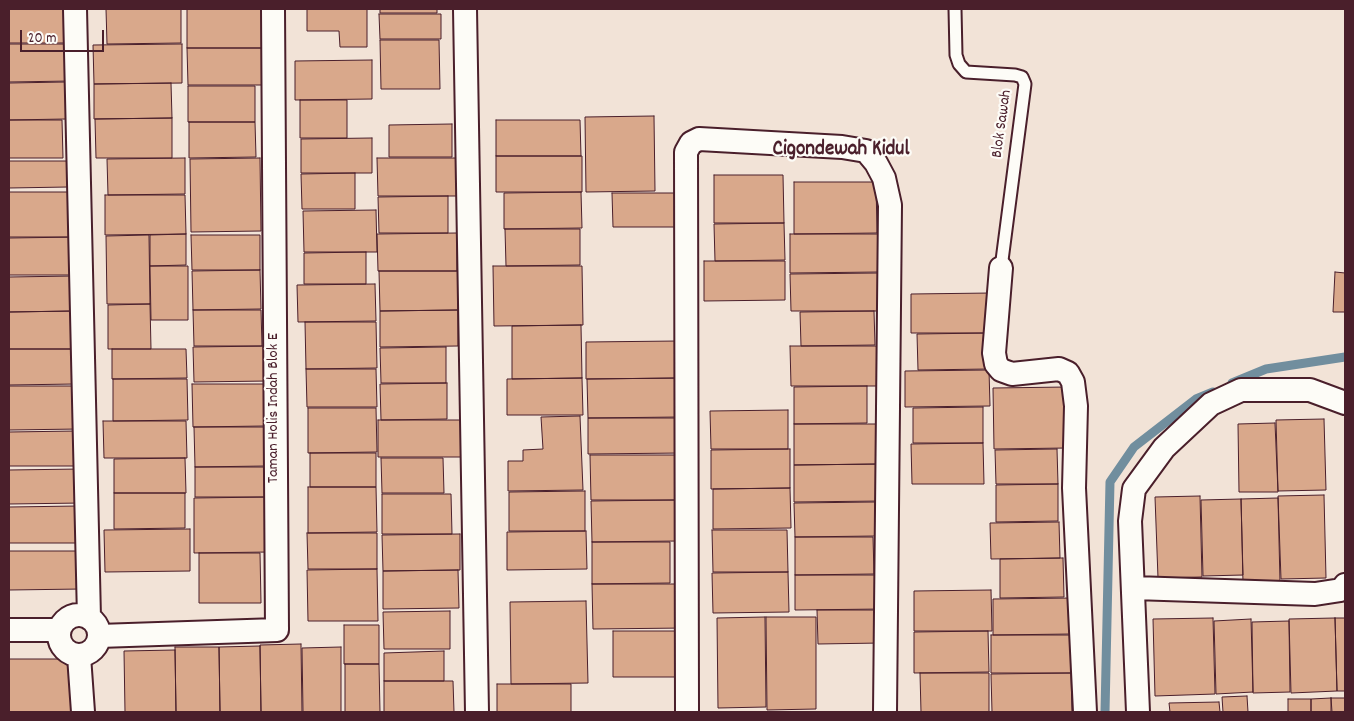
<!DOCTYPE html>
<style>
body{margin:0}
#map{position:relative;width:1354px;height:721px;overflow:hidden;background:#f2e3d7;font-family:Dekko,sans-serif}
canvas{display:block}
.frame{position:absolute;inset:0;border:10px solid #4a1f2b;pointer-events:none}
.scale{position:absolute;left:20px;top:30px;width:84px;height:22px;box-sizing:border-box;border:2px solid #4a1f2b;border-top:0;padding-left:6px;font-size:15px;line-height:18px;white-space:nowrap;color:#4a1f2b;-webkit-text-stroke:4px #fdfcf7;paint-order:stroke}
</style>
<div id="map">
<canvas width="1354" height="721"></canvas>
<div class="frame"></div>
<div class="scale">20 m</div>
</div>
<script>
const context = document.querySelector('canvas').getContext('2d');
context.lineJoin = 'round';
function poly(rows) {
  const path = new Path2D();
  for (const r of rows) {
    if (r.length === 3) {
      path.moveTo(r[0] + r[2], r[1]);
      path.arc(r[0], r[1], r[2], 0, 2 * Math.PI);
      continue;
    }
    path.moveTo(r[0], r[1]);
    for (let i = 2; i < r.length; i += 2) path.lineTo(r[i], r[i + 1]);
  }
  return path;
}
function strokePath(path, color, width, dash) {
  context.strokeStyle = color;
  context.lineWidth = width;
  context.lineCap = dash ? 'butt' : 'round';
  context.setLineDash(dash || []);
  context.stroke(path);
}
function paint(path, color) {
  context.fillStyle = color;
  context.fill(path, 'evenodd');
}
function write(font, color, halo, rows, align = 'center') {
  context.font = font + ' Dekko,sans-serif';
  context.lineWidth = 4.5;
  context.setLineDash([]);
  context.textBaseline = 'middle';
  context.strokeStyle = halo;
  context.fillStyle = color;
  for (const [text, x, y, turn = 0] of rows) {
    context.save();
    context.translate(x, y);
    context.rotate((+turn || 0) * Math.PI / 180);
    context.textAlign = isNaN(turn) ? turn : align;
    if (halo) context.strokeText(text, 0, 0);
    context.fillText(text, 0, 0);
    context.restore();
  }
}
const stream = poly([
 [1232,383,1266,369,1345,357],
 [1105,712,1110,482,1134,447,1196,399,1213,392]
]);
const building = poly([
 [9,9,70,9,71,43,9,43,9,9],
 [106,9,181,9,181,43,107,44,106,9],
 [187,9,264,9,264,48,187,48,187,9],
 [307,9,367,9,367,47,340,47,339,31,307,31,307,9],
 [380,9,437,9,437,13,380,13,380,9],
 [379,14,441,14,441,39,380,39,379,14],
 [380,40,439,40,440,89,381,89,380,40],
 [9,44,71,44,71,81,9,82,9,44],
 [182,44,182,83,94,84,93,45,182,44],
 [187,48,264,48,265,85,188,85,187,48],
 [372,60,372,99,295,100,295,61,372,60],
 [66,82,66,119,9,120,9,83,66,82],
 [171,83,172,118,94,119,94,84,171,83],
 [188,86,255,86,255,122,188,122,188,86],
 [300,100,347,100,347,138,300,138,300,100],
 [654,116,655,191,586,192,585,117,654,116],
 [172,118,172,158,96,158,95,119,172,118],
 [9,120,62,120,63,158,9,158,9,120],
 [496,120,580,120,581,156,496,156,496,120],
 [189,122,255,122,256,157,189,158,189,122],
 [452,124,452,157,389,157,389,125,452,124],
 [372,138,372,173,301,173,301,139,372,138],
 [496,156,582,156,582,192,496,192,496,156],
 [185,158,185,194,108,195,107,159,185,158],
 [260,158,261,231,191,232,190,159,260,158],
 [377,158,457,158,457,196,378,196,377,158],
 [9,161,67,161,68,187,9,188,9,161],
 [355,173,355,209,302,209,301,174,355,173],
 [714,175,783,175,784,223,714,223,714,175],
 [794,182,876,182,877,233,794,234,794,182],
 [9,192,79,192,80,237,9,237,9,192],
 [581,192,582,228,504,229,504,193,581,192],
 [612,193,676,193,676,227,613,227,612,193],
 [105,195,185,195,186,234,105,235,105,195],
 [448,196,448,233,379,233,378,197,448,196],
 [376,210,377,252,304,252,303,211,376,210],
 [784,223,785,260,715,261,714,224,784,223],
 [505,229,580,229,580,265,506,266,505,229],
 [457,233,457,271,378,271,377,234,457,233],
 [186,234,186,265,150,266,150,235,186,234],
 [790,234,880,234,880,272,790,273,790,234],
 [149,235,150,304,107,304,106,236,149,235],
 [191,235,260,235,260,270,192,270,191,235],
 [80,237,80,275,9,275,9,238,80,237],
 [366,252,366,284,304,284,304,253,366,252],
 [704,261,785,261,785,300,704,301,704,261],
 [150,266,188,266,188,320,151,320,150,266],
 [493,266,582,266,583,325,494,326,493,266],
 [260,270,261,309,193,310,192,271,260,270],
 [379,271,458,271,458,310,380,311,379,271],
 [1335,272,1345,273,1345,312,1333,312,1335,272],
 [879,273,880,311,791,311,790,274,879,273],
 [74,276,74,311,9,312,9,277,74,276],
 [375,284,376,321,298,322,297,285,375,284],
 [992,293,992,333,911,333,911,294,992,293],
 [150,304,151,349,108,349,108,305,150,304],
 [193,310,261,310,262,346,194,346,193,310],
 [458,310,458,346,380,347,380,311,458,310],
 [74,311,74,349,9,349,9,312,74,311],
 [874,311,875,345,801,346,800,312,874,311],
 [305,322,376,322,377,368,306,369,305,322],
 [581,325,582,378,512,379,512,326,581,325],
 [988,333,989,369,918,370,917,334,988,333],
 [678,341,679,378,586,379,586,342,678,341],
 [268,346,268,381,194,382,193,347,268,346],
 [790,346,879,346,880,386,791,386,790,346],
 [446,347,446,383,381,383,380,348,446,347],
 [9,349,75,349,75,384,9,385,9,349],
 [112,349,186,349,187,378,112,379,112,349],
 [306,369,376,369,377,407,307,407,306,369],
 [989,370,990,406,905,407,905,371,989,370],
 [582,378,583,415,507,415,507,379,582,378],
 [679,378,679,418,588,418,587,379,679,378],
 [113,379,187,379,188,420,113,421,113,379],
 [447,383,447,419,381,420,380,384,447,383],
 [192,384,264,384,265,426,193,427,192,384],
 [9,386,78,386,79,429,9,430,9,386],
 [867,386,867,423,794,424,794,387,867,386],
 [1067,387,1067,448,994,449,993,388,1067,387],
 [983,407,983,443,913,443,913,408,983,407],
 [308,408,376,408,377,452,308,453,308,408],
 [788,410,788,449,711,449,710,411,788,410],
 [580,416,583,490,508,491,508,461,523,461,523,450,543,449,541,417,580,416],
 [681,417,681,453,588,454,588,418,681,417],
 [1324,419,1326,490,1278,491,1276,420,1324,419],
 [378,420,461,420,462,457,378,457,378,420],
 [103,421,186,421,187,458,104,458,103,421],
 [1275,423,1278,492,1239,492,1238,424,1275,423],
 [794,424,878,424,879,464,794,465,794,424],
 [194,427,265,427,266,466,195,467,194,427],
 [77,431,78,466,9,466,9,432,77,431],
 [983,443,984,484,912,484,911,444,983,443],
 [790,449,790,488,711,489,711,450,790,449],
 [1057,449,1058,484,996,484,995,450,1057,449],
 [310,453,376,453,376,487,310,487,310,453],
 [590,455,679,455,679,500,591,500,590,455],
 [185,458,186,493,114,493,114,459,185,458],
 [381,458,443,458,444,493,382,493,381,458],
 [882,464,882,501,794,502,794,465,882,464],
 [195,467,266,467,266,497,195,497,195,467],
 [81,469,82,503,9,504,9,470,81,469],
 [1058,484,1058,521,996,522,996,485,1058,484],
 [308,487,376,487,377,532,308,533,308,487],
 [790,488,791,528,713,529,713,489,790,488],
 [585,491,585,531,509,531,509,492,585,491],
 [114,493,185,493,185,528,114,529,114,493],
 [382,494,451,494,452,534,382,534,382,494],
 [1324,495,1326,578,1281,579,1278,496,1324,495],
 [1200,496,1202,577,1158,578,1155,497,1200,496],
 [269,497,270,552,194,553,194,498,269,497],
 [1278,498,1280,582,1243,583,1241,499,1278,498],
 [1241,499,1243,575,1203,576,1201,500,1241,499],
 [678,500,678,541,592,542,591,501,678,500],
 [875,502,876,536,795,537,794,503,875,502],
 [79,506,80,543,9,543,9,507,79,506],
 [1059,522,1060,558,991,559,990,523,1059,522],
 [190,529,190,571,105,572,104,530,190,529],
 [712,530,787,530,788,572,713,572,712,530],
 [586,531,587,569,507,570,507,532,586,531],
 [307,533,377,533,377,569,308,569,307,533],
 [460,534,460,570,383,571,382,535,460,534],
 [795,537,873,537,874,574,795,575,795,537],
 [592,542,670,542,670,583,592,584,592,542],
 [9,551,82,551,82,589,9,590,9,551],
 [199,553,260,553,261,603,199,603,199,553],
 [1063,558,1064,597,1000,598,1000,559,1063,558],
 [377,569,378,621,308,621,307,570,377,569],
 [458,570,459,608,383,609,383,571,458,570],
 [788,572,789,612,713,613,712,573,788,572],
 [795,575,883,575,883,609,795,610,795,575],
 [592,584,684,584,685,628,593,629,592,584],
 [991,590,992,631,914,631,914,591,991,590],
 [1072,598,1072,634,993,635,993,599,1072,598],
 [586,601,588,683,511,684,510,602,586,601],
 [817,610,881,610,881,643,818,644,817,610],
 [450,611,450,649,384,649,383,612,450,611],
 [765,617,766,707,718,708,717,618,765,617],
 [766,617,816,617,816,709,767,710,766,617],
 [1213,618,1215,694,1155,696,1153,619,1213,618],
 [1335,618,1337,691,1291,693,1289,619,1335,618],
 [1335,618,1345,618,1345,691,1337,691,1335,618],
 [1251,619,1253,692,1216,694,1214,621,1251,619],
 [1289,621,1290,692,1253,693,1252,622,1289,621],
 [344,625,379,625,379,664,344,664,344,625],
 [613,631,684,631,684,677,613,677,613,631],
 [988,631,989,672,914,673,914,632,988,631],
 [991,635,1071,635,1072,673,991,673,991,635],
 [301,644,302,712,261,712,260,645,301,644],
 [260,646,261,712,220,712,219,647,260,646],
 [175,647,219,647,220,712,176,712,175,647],
 [341,647,341,712,303,712,302,648,341,647],
 [175,650,176,712,125,712,124,651,175,650],
 [444,651,444,681,384,681,384,653,444,651],
 [9,659,73,659,73,712,9,712,9,659],
 [345,664,379,664,380,712,345,712,345,664],
 [920,673,989,673,989,712,921,712,920,673],
 [1071,673,1072,712,992,712,991,674,1071,673],
 [384,681,453,681,454,712,384,712,384,681],
 [497,684,571,684,571,712,497,712,497,684],
 [1247,696,1248,712,1223,712,1222,697,1247,696],
 [1331,698,1331,712,1311,712,1311,699,1331,698],
 [1331,698,1345,698,1345,712,1332,712,1331,698],
 [1288,699,1311,699,1311,712,1288,712,1288,699],
 [1219,702,1220,712,1170,712,1169,703,1219,702]
]);
const lane = poly([
 [955,9,956,55,959,64,966,72,1015,75,1022,77,1025,84,1001,268]
]);
const street = poly([
 [75,9,89,618],
 [465,9,477,712],
 [1001,268,994,353,996,364,1001,370,1012,374,1059,369,1068,373,1073,382,1076,406,1074,488,1085,712],
 [1134,588,1315,594,1341,590,1345,585],
 [79,635,20],
 [9,630,59,630],
 [99,636,277,630,273,9],
 [79,656,83,712],
 [687,712,686,152,691,143,699,139,842,147,866,151,876,163,884,178,890,205,885,712],
 [1138,712,1130,521,1134,489,1164,448,1211,404,1241,390,1310,390,1345,403]
]);
const streetNames = [
 ["Blok Sawah",1003,124,-82],
 ["Taman Holis Indah Blok E",275,408,-90]
];
const districtNames = [
 ["Cigondewah Kidul",841,151]
];
strokePath(stream, '#718e9e', 9);
paint(building, '#d9a88b');
strokePath(building, '#4a1f2b', 1);
strokePath(lane, '#4a1f2b', 15);
strokePath(street, '#4a1f2b', 26);
strokePath(lane, '#fdfcf7', 11);
strokePath(street, '#fdfcf7', 22);
write('16px', '#4a1f2b', '#fdfcf7', streetNames);
write('bold 21px', '#4a1f2b', '#fdfcf7', districtNames);
</script>
